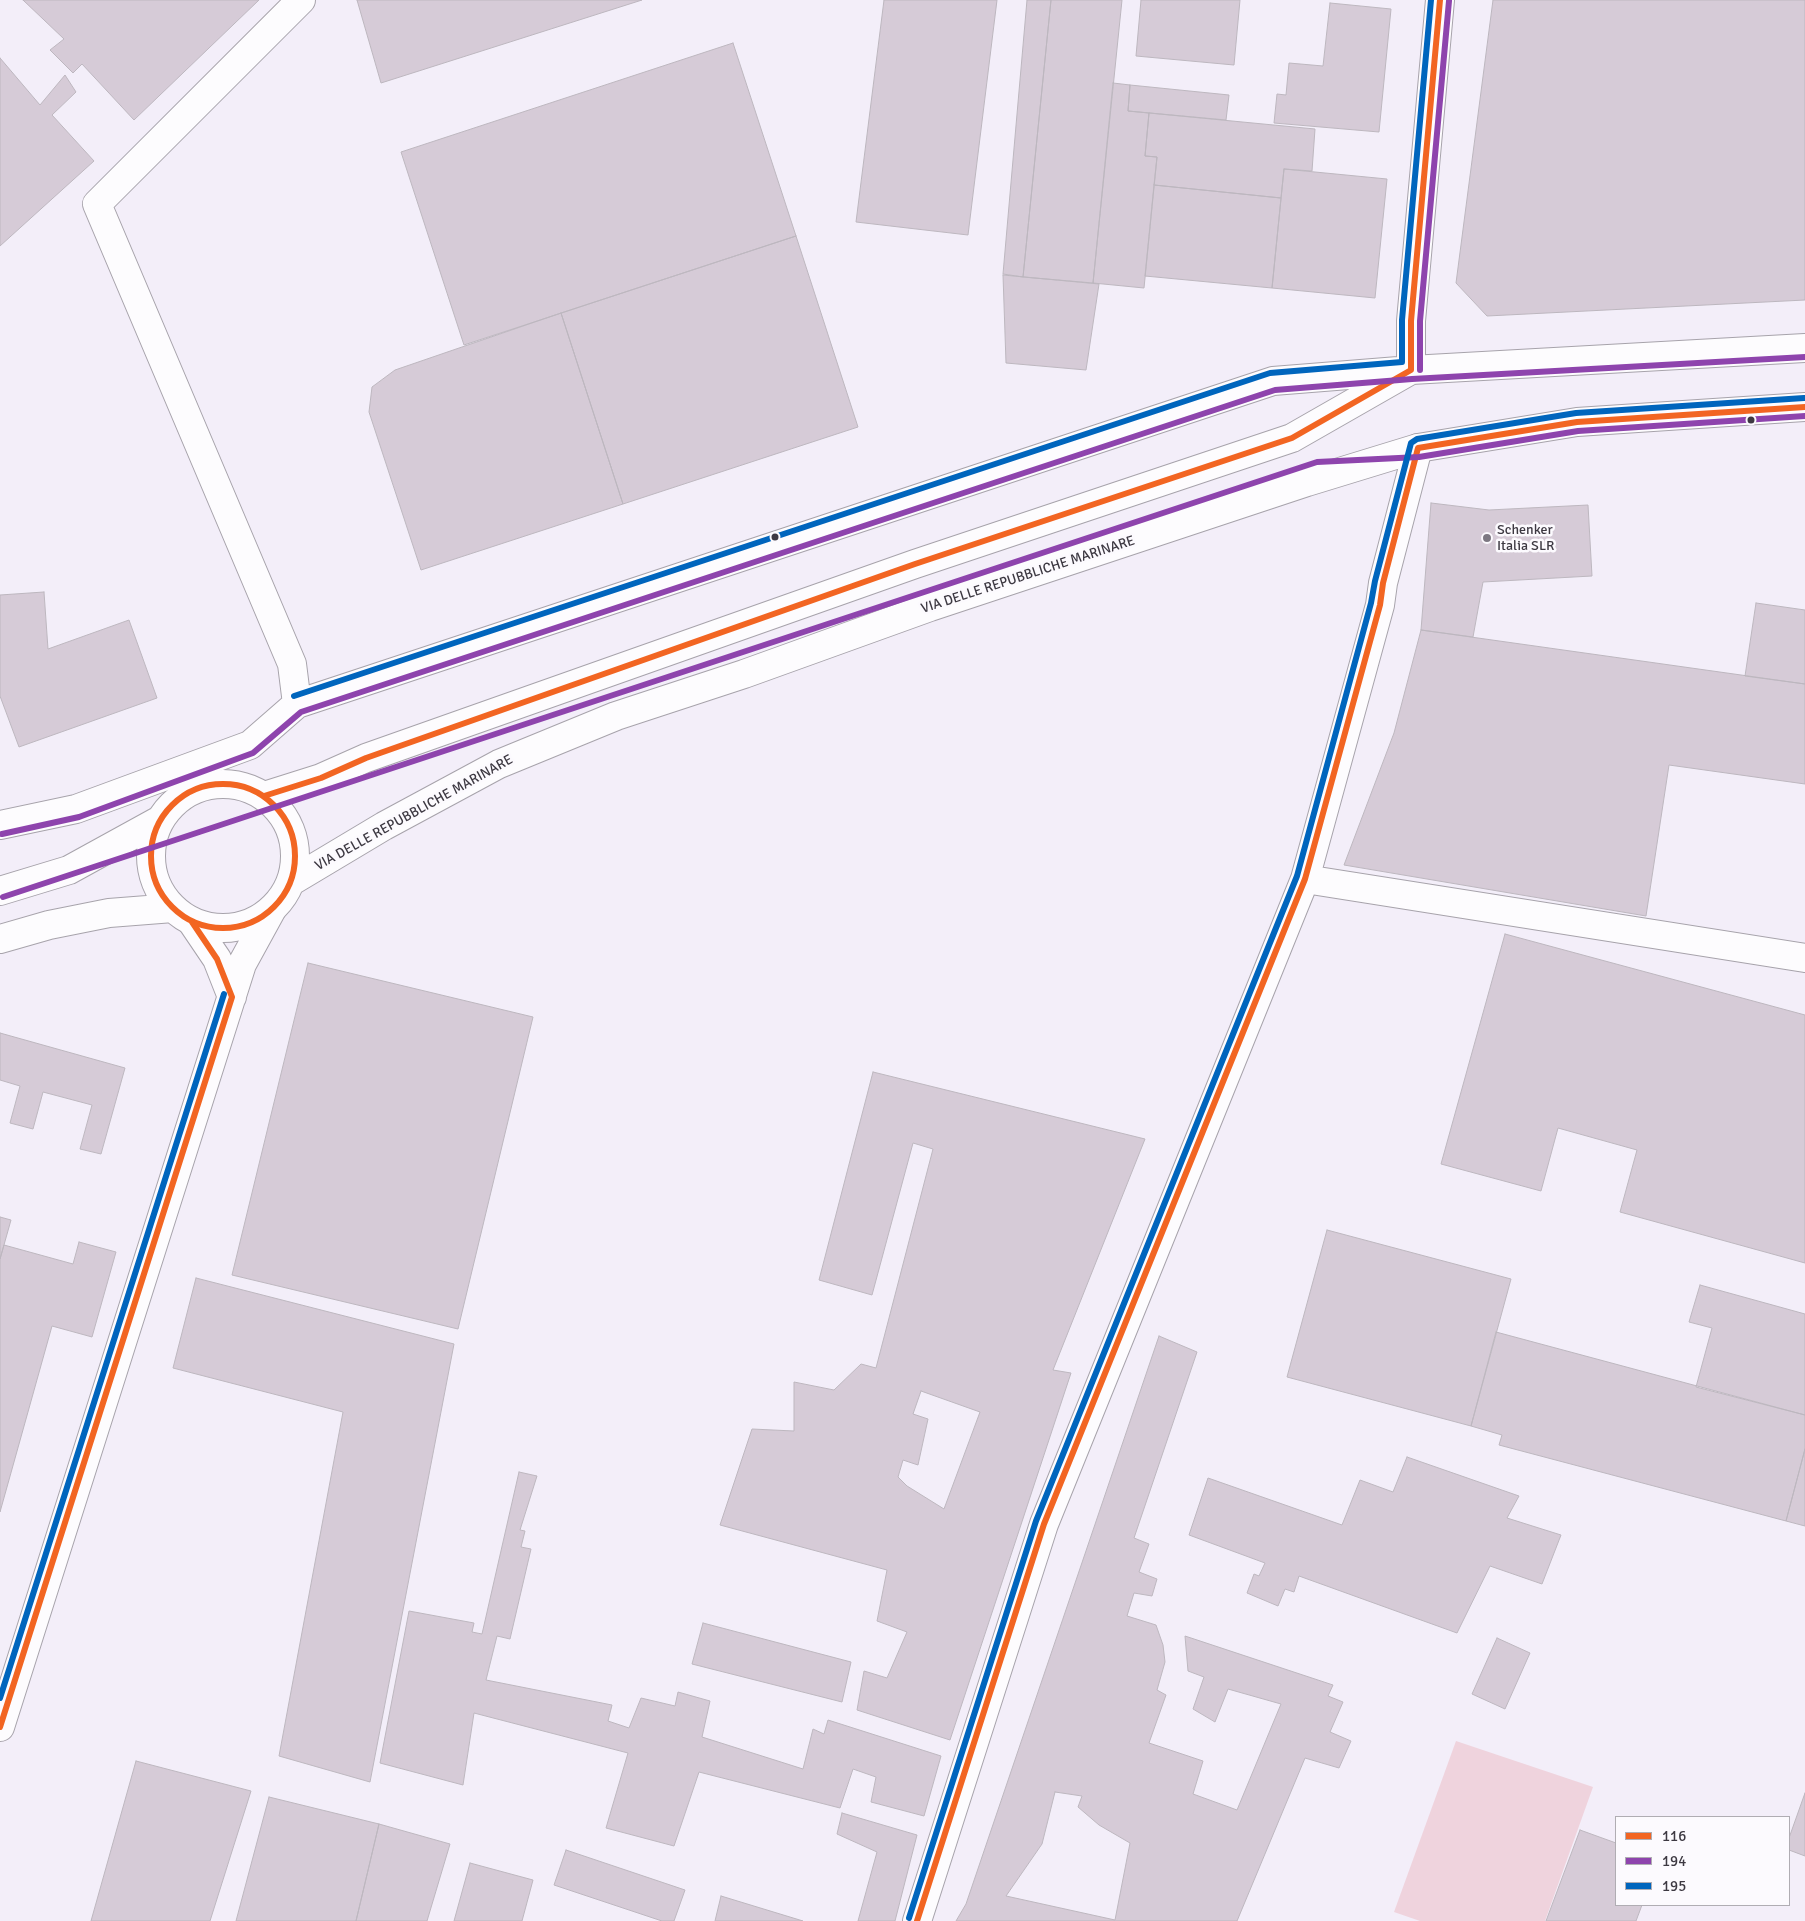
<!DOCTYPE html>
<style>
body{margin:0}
#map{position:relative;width:1805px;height:1921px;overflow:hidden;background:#f3eef9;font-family:Signika,sans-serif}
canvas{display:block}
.legend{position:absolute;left:1615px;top:1816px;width:175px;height:90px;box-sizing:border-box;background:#fcfafe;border:1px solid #b0adb3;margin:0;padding:6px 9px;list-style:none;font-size:15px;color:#3d3942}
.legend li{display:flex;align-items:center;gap:10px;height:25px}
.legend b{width:25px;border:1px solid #b0adb3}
</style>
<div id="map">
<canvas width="1805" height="1921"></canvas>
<ul class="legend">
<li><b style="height:6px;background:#f26522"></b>116</li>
<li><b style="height:6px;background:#8e44ad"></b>194</li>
<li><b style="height:6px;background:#0065bd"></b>195</li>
</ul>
</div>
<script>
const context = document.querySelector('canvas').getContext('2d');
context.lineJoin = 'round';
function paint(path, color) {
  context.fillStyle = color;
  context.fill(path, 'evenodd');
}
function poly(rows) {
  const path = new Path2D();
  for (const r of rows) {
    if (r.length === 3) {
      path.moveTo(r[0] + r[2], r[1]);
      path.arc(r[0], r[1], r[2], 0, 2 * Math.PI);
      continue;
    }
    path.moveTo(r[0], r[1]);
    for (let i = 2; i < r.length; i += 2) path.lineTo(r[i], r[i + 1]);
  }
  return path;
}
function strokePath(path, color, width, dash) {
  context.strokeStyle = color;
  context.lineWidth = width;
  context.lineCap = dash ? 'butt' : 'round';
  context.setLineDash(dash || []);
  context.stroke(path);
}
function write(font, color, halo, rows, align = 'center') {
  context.font = font + ' Signika,sans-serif';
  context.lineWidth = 5;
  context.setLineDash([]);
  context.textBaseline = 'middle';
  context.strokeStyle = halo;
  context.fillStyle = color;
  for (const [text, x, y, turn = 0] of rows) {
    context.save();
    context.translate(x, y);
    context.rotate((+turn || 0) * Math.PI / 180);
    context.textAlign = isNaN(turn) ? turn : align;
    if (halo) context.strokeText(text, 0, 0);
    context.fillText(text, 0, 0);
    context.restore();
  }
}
const green = poly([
 [1456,1741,1593,1787,1545,1921,1420,1921,1394,1912]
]);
const building = poly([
 [23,0,259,0,134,120,82,64,73,73,50,50,64,39,23,0],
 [357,0,642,0,381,83,357,0],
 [884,0,997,0,968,235,856,222,884,0],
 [1027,0,1051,0,1023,277,1003,274,1027,0],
 [1051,0,1122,0,1093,283,1023,277,1051,0],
 [1141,0,1240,0,1234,65,1136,56,1141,0],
 [1493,0,1805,0,1805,300,1487,316,1456,283,1493,0],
 [1330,3,1391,9,1379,132,1274,123,1277,94,1286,95,1289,63,1323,66,1330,3],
 [733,43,796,236,464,345,401,152,733,43],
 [0,58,40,105,65,75,76,92,52,115,94,161,0,246,0,58],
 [1113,83,1130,85,1128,111,1149,113,1145,156,1157,157,1144,288,1093,283,1113,83],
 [1130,85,1229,95,1226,120,1128,111,1130,85],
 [1149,113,1315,129,1312,171,1284,169,1281,198,1154,185,1157,157,1145,156,1149,113],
 [1284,169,1387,179,1375,298,1272,288,1284,169],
 [1154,185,1281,198,1272,288,1145,276,1154,185],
 [796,236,858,427,623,504,561,313,796,236],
 [1003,275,1099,284,1086,370,1006,363,1003,275],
 [561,313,623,504,421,570,369,412,372,387,395,370,561,313],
 [1431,503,1489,510,1588,505,1592,576,1483,582,1473,637,1421,630,1431,503],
 [44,592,48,649,129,620,157,698,19,747,0,696,0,595,44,592],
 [1756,603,1805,610,1805,684,1745,676,1756,603],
 [1421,630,1805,684,1805,784,1669,765,1646,916,1344,865,1394,733,1421,630],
 [1505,934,1805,1015,1805,1263,1620,1212,1637,1150,1558,1128,1541,1191,1441,1164,1505,934],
 [308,963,533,1017,458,1329,232,1275,308,963],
 [0,1033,125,1068,101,1154,80,1149,92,1105,43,1092,33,1129,10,1123,20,1086,0,1080,0,1033],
 [873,1072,1145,1139,1053,1370,1071,1373,950,1740,857,1710,864,1671,887,1678,907,1632,877,1621,887,1570,720,1525,752,1429,794,1431,794,1382,834,1390,861,1364,876,1368,933,1149,913,1143,872,1295,819,1280,873,1072],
 [921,1391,980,1412,944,1509,907,1486,898,1477,903,1460,918,1465,928,1419,913,1414,921,1391],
 [0,1217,11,1220,0,1259,0,1217],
 [1327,1230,1511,1279,1471,1426,1287,1377,1327,1230],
 [79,1242,116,1252,92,1337,52,1326,0,1512,0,1259,4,1245,73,1264,79,1242],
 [196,1278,454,1344,370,1782,279,1756,343,1412,173,1368,196,1278],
 [1700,1285,1805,1314,1805,1415,1696,1387,1712,1328,1689,1322,1700,1285],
 [1496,1332,1805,1415,1805,1449,1786,1521,1499,1445,1502,1435,1471,1426,1496,1332],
 [1159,1336,1197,1352,1134,1538,1149,1544,1139,1572,1157,1579,1152,1596,1134,1593,1127,1616,1156,1625,1163,1645,1165,1662,1157,1690,1166,1695,1149,1743,1203,1761,1193,1794,1237,1810,1281,1704,1228,1689,1215,1722,1193,1709,1204,1677,1188,1671,1185,1636,1333,1685,1328,1696,1343,1702,1330,1732,1351,1741,1339,1768,1305,1758,1237,1921,956,1921,966,1904,1159,1336],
 [1055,1792,1082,1796,1078,1807,1099,1825,1130,1843,1115,1920,1006,1896,1042,1844,1055,1792],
 [1805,1449,1805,1526,1786,1521,1805,1449],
 [1407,1457,1519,1496,1507,1518,1561,1535,1542,1584,1490,1566,1457,1633,1299,1576,1294,1592,1285,1589,1278,1606,1247,1593,1254,1574,1259,1576,1265,1563,1189,1535,1208,1478,1342,1525,1360,1480,1393,1492,1407,1457],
 [519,1472,537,1476,520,1530,525,1531,521,1547,531,1549,510,1639,497,1636,486,1680,612,1705,608,1721,629,1728,641,1698,675,1706,678,1692,710,1701,702,1737,803,1769,813,1729,824,1734,828,1720,941,1756,924,1816,871,1802,876,1777,853,1769,840,1808,699,1772,674,1846,606,1828,628,1753,474,1713,463,1785,380,1763,409,1611,474,1623,472,1632,482,1634,519,1472],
 [703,1623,851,1662,842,1702,692,1664,703,1623],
 [1497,1638,1530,1653,1505,1709,1472,1694,1497,1638],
 [136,1761,251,1791,210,1921,91,1921,136,1761],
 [1805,1793,1805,1856,1789,1850,1789,1838,1805,1793],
 [269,1797,379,1824,356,1921,236,1921,269,1797],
 [842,1813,917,1835,895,1921,858,1921,877,1852,837,1834,842,1813],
 [379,1824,450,1844,427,1921,356,1921,379,1824],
 [1580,1830,1616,1843,1616,1905,1642,1905,1636,1921,1546,1921,1580,1830],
 [566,1850,685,1890,674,1921,662,1921,554,1885,566,1850],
 [470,1863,533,1880,522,1921,454,1921,470,1863],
 [721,1896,803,1921,715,1921,721,1896]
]);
const minor = poly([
 [297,704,292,664,97,204,301,0],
 [0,825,76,809,250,745,297,704,1273,381,1411,370,1411,321,1440,0],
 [1305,879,1805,958],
 [192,922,217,959,232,997],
 [0,1727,242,964,271,911],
 [917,1921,1044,1524,1305,879,1380,605,1383,583,1418,448]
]);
const secondary = poly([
 [223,856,72],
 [264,796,321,778,366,758,915,564,1292,438,1411,370,1805,348],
 [292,881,384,826,499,764,616,716,744,674,930,607,1307,482,1418,448,1577,422,1805,407],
 [0,891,69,870,160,820],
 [0,939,49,925,109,913,173,908]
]);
const bus1 = poly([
 [223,856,72],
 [264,796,321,778,366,758,915,564,1292,438,1411,370,1411,321,1440,0],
 [0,1727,232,997,217,959,192,922],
 [917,1921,1044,1524,1305,879,1380,605,1383,583,1418,448,1577,422,1805,407]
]);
const bus2 = poly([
 [1420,370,1420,321,1449,1],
 [2,834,79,817,253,753,301,712,1275,390,1412,379,1805,357],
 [3,897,1317,462,1419,457,1578,431,1805,416]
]);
const bus3 = poly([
 [294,696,1270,373,1402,362,1402,320,1431,0],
 [0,1698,224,994],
 [909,1918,1036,1521,1297,876,1371,603,1375,581,1411,443,1417,439,1576,413,1804,398]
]);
const markers = [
 [1751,420,4.5,"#3d3942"],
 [775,537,4.5,"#3d3942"],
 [1487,538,5,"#7d7882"]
];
const poiNames = [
 ["Schenker",1497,530],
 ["Italia SLR",1497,546]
];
const streetNames = [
 ["VIA DELLE REPUBBLICHE MARINARE",1028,575,-18],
 ["VIA DELLE REPUBBLICHE MARINARE",414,813,-29]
];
paint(green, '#efd3dd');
paint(building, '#d6cbd7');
strokePath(building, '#bdb7bf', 1);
strokePath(minor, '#a7a3ab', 30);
strokePath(secondary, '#a7a3ab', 30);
strokePath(minor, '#fdfcfe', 28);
strokePath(secondary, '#fdfcfe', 28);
strokePath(bus1, '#f26522', 6);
strokePath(bus2, '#8e44ad', 6);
strokePath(bus3, '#0065bd', 6);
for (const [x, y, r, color] of markers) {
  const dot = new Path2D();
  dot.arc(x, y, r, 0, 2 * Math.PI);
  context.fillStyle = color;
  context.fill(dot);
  strokePath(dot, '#fcfafe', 2);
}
write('14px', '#3d3942', '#fcfafe', poiNames, 'left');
write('14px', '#3d3942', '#fcfafe', streetNames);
</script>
